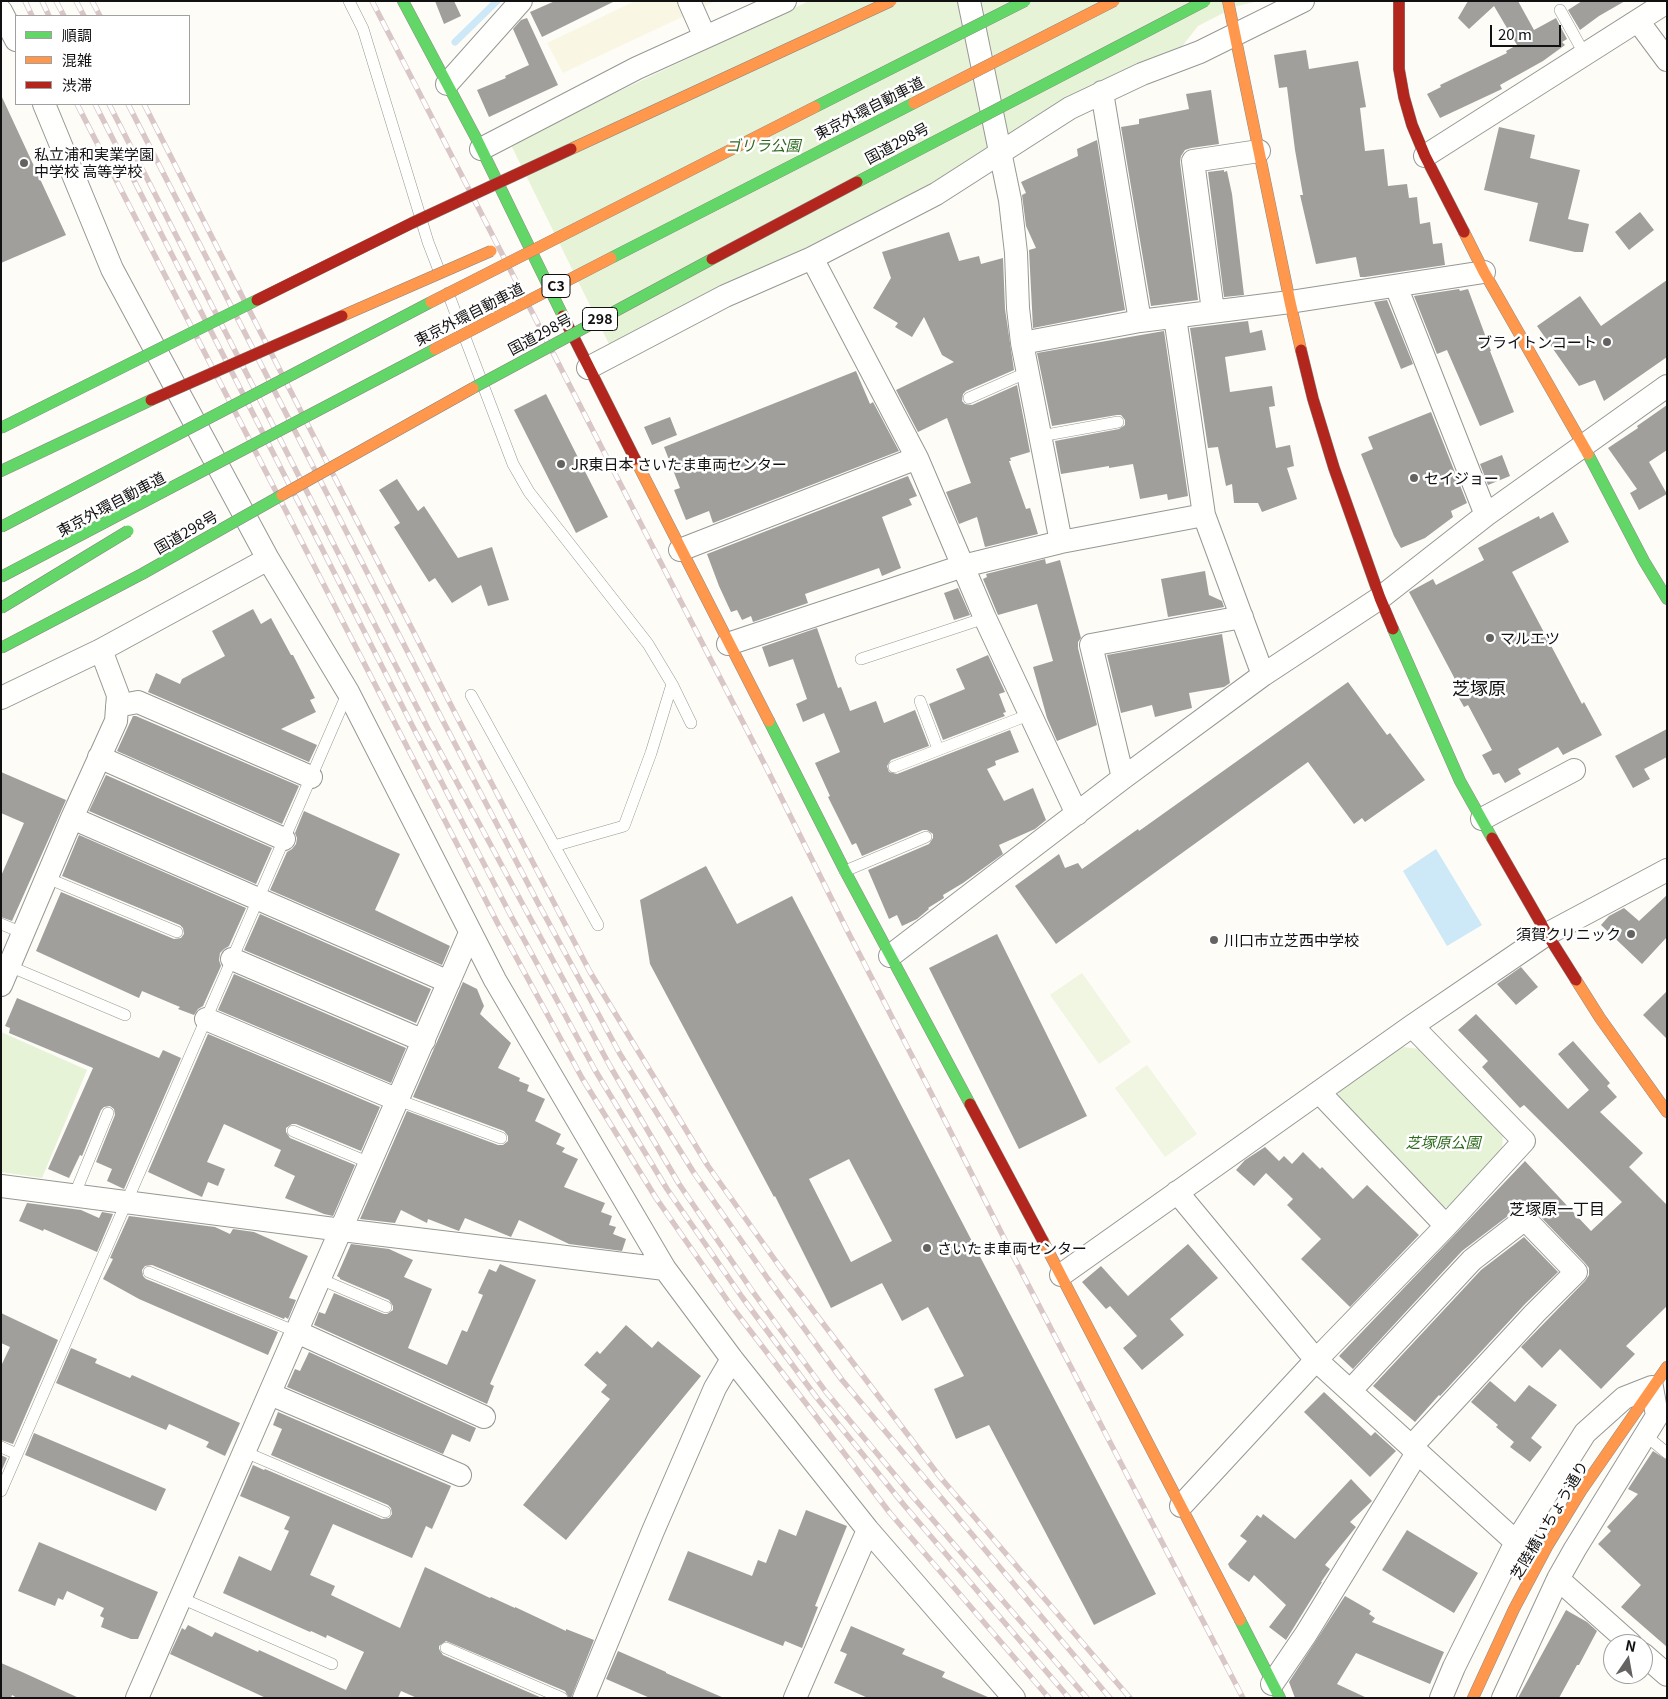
<!DOCTYPE html>
<meta charset="utf-8">
<style>
body{margin:0}
#map{position:relative;width:1668px;height:1699px;overflow:hidden;background:#fdfcf7;font-family:Georgia,"Noto Sans JP",serif}
canvas{display:block}
.frame{position:absolute;inset:0;border:2px solid #111;pointer-events:none}
.legend{position:absolute;left:15px;top:15px;width:175px;height:90px;box-sizing:border-box;background:#fff;border:1px solid #a0a0a0;margin:0;padding:6px 9px;list-style:none;font-size:15px;color:#111}
.legend li{display:flex;align-items:center;gap:10px;height:25px}
.legend b{width:25px;border:1px solid #a0a0a0}
.north{position:absolute;left:1603px;top:1634px;width:50px;height:50px;box-sizing:border-box;background:#fff;border:1px solid #a0a0a0;border-radius:50%;rotate:12deg;font-size:14px;font-weight:700;line-height:20px;text-align:center;color:#111}
.north::after{content:'';display:block;margin:auto;width:18px;height:22px;background:#646362;clip-path:polygon(50% 0,100% 100%,50% 72%,0 100%)}
.scale{position:absolute;left:1490px;top:25px;width:71px;height:22px;box-sizing:border-box;border:2px solid #111;border-top:0;padding-left:6px;font-size:15px;line-height:18px;white-space:nowrap;color:#111;-webkit-text-stroke:4px #fff;paint-order:stroke}
</style>
<div id="map">
<canvas width="1668" height="1699"></canvas>
<div class="frame"></div>
<ul class="legend">
<li><b style="height:6px;background:#63d668"></b>順調</li>
<li><b style="height:6px;background:#ff974d"></b>混雑</li>
<li><b style="height:6px;background:#b3261e"></b>渋滞</li>
</ul>
<div class="north">N</div>
<div class="scale">20 m</div>
</div>
<script>
const context = document.querySelector('canvas').getContext('2d');
context.lineJoin = 'round';
function paint(path, color) {
  context.fillStyle = color;
  context.fill(path, 'evenodd');
}
function poly(rows) {
  const path = new Path2D();
  for (const r of rows) {
    path.moveTo(r[0], r[1]);
    for (let i = 2; i < r.length; i += 2) path.lineTo(r[i], r[i + 1]);
  }
  return path;
}
function strokePath(path, color, width, dash) {
  context.strokeStyle = color;
  context.lineWidth = width;
  context.lineCap = dash ? 'butt' : 'round';
  context.setLineDash(dash || []);
  context.stroke(path);
}
function write(font, color, halo, rows, align = 'center') {
  context.font = font + ' Georgia,"Noto Sans JP",serif';
  context.lineWidth = 5;
  context.setLineDash([]);
  context.textBaseline = 'middle';
  context.strokeStyle = halo;
  context.fillStyle = color;
  for (const [text, x, y, turn = 0] of rows) {
    context.save();
    context.translate(x, y);
    context.rotate((+turn || 0) * Math.PI / 180);
    context.textAlign = isNaN(turn) ? turn : align;
    if (halo) context.strokeText(text, 0, 0);
    context.fillText(text, 0, 0);
    context.restore();
  }
}
const farmland = poly([
 [635,1,716,1,563,73,547,43]
]);
const green = poly([
 [809,1,1259,1,1237,6,1198,26,1180,49,931,185,811,246,720,286,609,344,510,143],
 [1,1032,87,1070,42,1178,1,1172],
 [1403,1047,1420,1049,1503,1133,1502,1150,1449,1207,1438,1207,1338,1099,1339,1088]
]);
const pitch = poly([
 [1082,973,1131,1042,1099,1064,1050,995],
 [1147,1065,1197,1134,1165,1157,1115,1088]
]);
const water = poly([
 [1436,849,1482,925,1447,946,1403,871]
]);
const stream = poly([
 [455,42,497,1]
]);
const building = poly([
 [435,1,454,1,461,16,444,24],
 [555,1,615,1,542,37,530,12],
 [1468,1,1518,1,1534,30,1556,18,1567,39,1562,42,1565,45,1543,61,1500,85,1502,89,1440,118,1427,94,1441,87,1440,85,1507,53,1506,51,1517,45,1494,6,1469,29,1458,18],
 [1582,1,1625,1,1599,16,1580,30,1568,10],
 [527,18,558,85,489,117,477,90,506,78,505,76,529,65,513,29,521,20],
 [1306,50,1309,69,1358,61,1366,107,1360,108,1365,151,1384,149,1388,186,1407,184,1409,198,1417,197,1420,224,1430,222,1433,244,1442,243,1445,265,1365,277,1360,277,1356,257,1316,264,1300,195,1303,195,1295,150,1287,87,1279,88,1274,55],
 [1211,90,1219,144,1191,148,1185,150,1181,156,1180,162,1198,300,1151,306,1121,127,1139,124,1139,119,1189,109,1186,94],
 [1,95,66,235,1,263],
 [1499,127,1535,135,1530,158,1580,170,1568,219,1589,224,1583,252,1575,252,1529,241,1538,203,1484,190],
 [1097,140,1125,310,1033,328,1029,250,1036,248,1026,226,1022,195,1026,193,1021,182,1078,156,1077,149],
 [1224,170,1224,172,1227,171,1232,194,1244,295,1224,297,1208,172],
 [1640,212,1654,230,1629,250,1615,232],
 [949,232,959,261,979,256,981,264,1003,258,1005,309,1014,370,966,391,963,394,962,401,965,404,972,405,1017,385,1030,452,1010,458,1011,461,1009,461,1026,509,1030,508,1038,534,985,547,977,517,959,524,946,492,971,483,947,418,918,432,896,390,954,362,942,355,924,317,912,337,895,327,898,323,873,308,891,278,882,252],
 [1667,280,1667,357,1604,401,1595,380,1579,386,1537,326,1580,296,1601,326],
 [1459,289,1460,291,1468,289,1491,351,1490,351,1514,412,1480,426,1447,350,1437,354,1414,296],
 [1387,300,1413,364,1401,369,1374,302],
 [1248,321,1250,333,1262,330,1266,350,1225,357,1230,392,1272,386,1275,406,1269,407,1276,448,1290,445,1294,466,1287,468,1297,499,1262,512,1258,503,1234,503,1232,484,1226,486,1218,447,1208,448,1190,328],
 [1164,331,1188,496,1168,500,1167,494,1140,499,1133,464,1109,468,1109,466,1061,474,1055,441,1119,429,1125,425,1125,420,1121,415,1117,415,1052,426,1037,353],
 [856,371,870,404,873,402,899,451,713,523,709,511,686,520,674,490,680,488,664,447],
 [546,394,608,517,576,533,514,410],
 [1667,405,1667,450,1649,462,1667,494,1639,510,1630,493,1637,489,1608,448,1638,428,1637,426],
 [1431,412,1467,503,1451,511,1453,517,1425,538,1401,548,1394,536,1361,454,1373,449,1368,437],
 [670,417,677,435,652,445,644,427],
 [1502,455,1510,476,1488,485,1480,464],
 [908,476,917,496,909,499,912,505,882,517,901,568,882,576,879,568,805,594,808,603,753,622,751,616,742,620,737,610,731,612,719,586,707,554],
 [397,479,418,511,424,506,458,558,492,547,509,600,488,606,481,585,452,603,435,578,429,582,394,527,400,523,379,490],
 [1553,512,1569,542,1512,572,1582,704,1584,702,1602,735,1563,755,1558,747,1518,769,1521,774,1505,783,1499,773,1493,775,1482,755,1492,750,1468,705,1464,707,1452,686,1457,683,1409,592,1433,579,1436,585,1484,560,1478,548,1539,516,1540,519],
 [1045,559,1046,564,1060,560,1081,638,1078,642,1078,648,1097,725,1057,741,1047,718,1033,667,1053,661,1037,604,998,615,983,579,987,577,986,574],
 [1205,571,1209,595,1222,601,1224,607,1168,617,1161,579],
 [958,588,970,615,954,620,944,593],
 [253,609,261,624,271,618,291,655,293,655,315,698,310,700,316,712,281,729,317,745,309,762,148,692,156,673,180,684,182,679,225,656,212,631],
 [817,628,838,688,841,687,850,711,876,701,884,723,915,710,929,746,891,760,887,766,889,772,897,774,1010,730,1019,752,995,761,996,765,987,769,1004,801,1033,788,1046,820,1035,829,999,845,1003,854,963,883,943,895,944,898,928,908,929,909,917,919,902,926,897,915,889,919,868,870,929,844,933,838,933,834,927,830,923,830,862,856,856,843,852,845,828,797,830,796,815,763,840,752,824,713,803,722,796,704,807,699,793,659,769,667,762,647],
 [1222,634,1230,683,1224,687,1189,693,1192,708,1155,717,1152,705,1121,713,1107,655],
 [988,655,1005,692,999,694,1006,712,1003,713,1005,716,943,740,929,704,965,689,956,669],
 [1348,682,1387,735,1390,733,1425,780,1365,822,1362,818,1354,824,1308,762,1056,944,1015,886,1059,854,1065,868,1078,863,1082,869,1138,829,1139,831],
 [133,716,136,716,299,786,282,824,117,751],
 [1667,729,1667,757,1644,769,1650,779,1633,788,1615,756],
 [1,772,66,800,12,921,1,917,1,876,24,823,1,813],
 [106,775,272,848,256,884,89,811],
 [304,811,400,854,375,910,450,946,442,965,270,890,287,852,292,849,296,844,297,838,295,833],
 [79,835,246,908,229,946,224,949,220,953,219,960,221,966,203,1006,198,1009,194,1015,178,1009,180,1007,142,991,139,998,36,951,61,892,174,939,181,938,184,934,183,928,180,925,62,876],
 [706,866,737,924,792,896,1156,1594,1094,1625,989,1425,956,1439,934,1389,964,1376,928,1307,902,1321,882,1283,831,1308,775,1196,774,1197,650,964,640,900],
 [849,1159,892,1241,851,1262,809,1179],
 [1667,895,1667,937,1642,964,1601,925,1609,916,1624,908,1639,921],
 [260,914,431,989,416,1023,244,950],
 [997,934,1087,1116,1019,1149,929,968],
 [1521,967,1538,987,1516,1005,1497,984],
 [234,974,406,1048,391,1083,218,1010],
 [463,982,477,989,484,1006,480,1014,511,1043,498,1068,520,1078,519,1081,529,1085,527,1091,545,1099,535,1121,561,1134,556,1144,565,1148,562,1152,578,1159,564,1187,605,1203,601,1212,612,1216,609,1225,616,1227,613,1234,626,1239,622,1251,569,1244,519,1220,511,1237,465,1218,459,1231,428,1219,427,1223,401,1210,395,1223,360,1219,407,1111,498,1145,503,1145,508,1141,508,1136,504,1131,413,1097],
 [1667,991,1667,1039,1643,1015],
 [17,998,159,1058,163,1050,181,1058,124,1189,107,1181,112,1169,96,1162,115,1115,114,1109,110,1106,104,1107,101,1110,82,1156,80,1155,69,1178,48,1169,93,1068,9,1033,10,1028,5,1026],
 [1476,1014,1568,1109,1589,1090,1558,1054,1573,1041,1610,1083,1607,1086,1617,1097,1600,1112,1643,1153,1629,1167,1667,1205,1667,1306,1626,1346,1635,1354,1601,1389,1560,1349,1542,1368,1521,1347,1585,1281,1589,1275,1589,1268,1585,1263,1534,1210,1529,1206,1522,1206,1517,1209,1462,1251,1353,1369,1339,1356,1525,1161,1591,1231,1622,1202,1524,1105,1520,1108,1482,1067,1488,1061,1458,1030],
 [208,1034,380,1107,361,1151,296,1124,292,1124,286,1128,286,1132,290,1138,355,1165,333,1216,324,1214,285,1198,295,1176,274,1166,281,1150,224,1124,207,1162,225,1169,218,1186,208,1182,202,1197,148,1172],
 [1265,1147,1279,1161,1284,1156,1292,1164,1303,1152,1320,1169,1322,1167,1353,1199,1367,1185,1419,1235,1350,1307,1301,1259,1321,1239,1287,1205,1293,1199,1266,1173,1254,1186,1236,1170,1245,1160],
 [27,1203,81,1210,99,1218,102,1212,113,1214,97,1252,44,1229,43,1231,19,1221],
 [129,1216,215,1227,230,1234,233,1229,254,1232,308,1256,289,1298,296,1300,288,1319,285,1317,284,1319,152,1265,145,1266,142,1270,143,1276,146,1279,278,1332,268,1355,139,1299,103,1279,113,1259,110,1258],
 [1524,1237,1558,1272,1525,1304,1440,1396,1439,1395,1415,1422,1373,1386,1481,1270],
 [351,1244,389,1249,413,1260,404,1277,432,1289,408,1348,447,1365,462,1330,467,1332,483,1295,478,1293,489,1269,496,1272,500,1264,536,1280,490,1384,494,1386,487,1404,314,1325,319,1312,325,1314,334,1293,384,1314,387,1314,393,1310,393,1306,389,1300,340,1279,340,1278,337,1276],
 [1188,1244,1218,1278,1170,1319,1184,1335,1142,1370,1123,1348,1137,1336,1110,1306,1106,1309,1082,1282,1101,1266,1128,1296],
 [1,1313,58,1340,13,1444,1,1440,1,1366,10,1347,1,1343],
 [626,1325,652,1348,658,1341,701,1376,566,1540,523,1505,610,1399,601,1392,607,1385,584,1365,597,1351,600,1354],
 [71,1348,97,1359,95,1363,130,1378,132,1375,240,1423,225,1456,206,1447,209,1442,169,1424,166,1430,56,1383],
 [309,1352,476,1428,470,1442,452,1434,443,1454,287,1387,295,1369,300,1371],
 [1490,1381,1515,1402,1529,1385,1557,1405,1531,1438,1542,1447,1530,1462,1510,1447,1514,1442,1496,1427,1498,1425,1471,1402],
 [1324,1392,1371,1436,1375,1432,1396,1451,1370,1477,1304,1412],
 [278,1412,451,1486,432,1529,426,1526,412,1558,333,1524,310,1575,335,1586,331,1595,400,1628,425,1567,490,1598,491,1597,515,1608,515,1607,566,1631,566,1629,594,1640,571,1698,569,1698,565,1691,446,1641,439,1646,439,1649,443,1655,542,1698,417,1698,401,1691,398,1698,266,1698,170,1654,182,1628,185,1630,188,1625,212,1637,215,1632,258,1652,259,1650,346,1690,364,1652,327,1635,326,1638,311,1631,310,1632,223,1593,239,1556,271,1571,289,1531,284,1529,290,1517,240,1496,253,1465,264,1470,265,1469,382,1519,389,1518,392,1514,391,1508,388,1505,271,1455,282,1429,273,1425],
 [34,1433,166,1489,156,1511,25,1455],
 [1653,1451,1667,1460,1667,1647,1621,1607,1641,1585,1598,1544,1611,1531,1607,1527,1638,1494,1628,1489],
 [1,1455,7,1458,1,1472],
 [1351,1479,1372,1501,1350,1522,1356,1527,1325,1565,1330,1569,1321,1582,1322,1582,1286,1640,1269,1627,1286,1605,1254,1575,1249,1582,1230,1568,1228,1564,1247,1541,1240,1536,1257,1515,1261,1518,1263,1514,1295,1539],
 [806,1510,847,1526,815,1606,818,1607,802,1648,785,1641,783,1646,668,1600,688,1551,752,1576,758,1560,766,1563,779,1529,796,1536],
 [1407,1530,1478,1573,1454,1613,1382,1570],
 [39,1542,158,1592,138,1639,131,1639,101,1627,104,1618,100,1616,104,1608,67,1591,63,1600,58,1598,55,1606,18,1591],
 [1345,1596,1371,1611,1369,1614,1375,1618,1372,1622,1444,1652,1430,1684,1356,1653,1337,1684,1367,1698,1295,1698,1289,1682],
 [1566,1610,1587,1622,1597,1631,1579,1665,1577,1665,1559,1698,1518,1698],
 [851,1626,905,1649,902,1654,945,1672,942,1677,990,1698,868,1698,834,1683,847,1654,840,1651],
 [618,1651,666,1672,666,1673,724,1698,650,1698,606,1679],
 [1,1663,22,1672,79,1698,17,1698,12,1695,11,1698,1,1698]
]);
const lane = poly([
 [349,1,363,29,428,242,440,273],
 [1560,10,1585,55],
 [448,293,513,464,529,492,648,644,672,684,651,753,624,826,554,846],
 [969,398,1028,372],
 [1041,436,1118,422],
 [861,659,985,618],
 [672,684,691,723],
 [471,695,598,925],
 [920,701,938,749],
 [894,767,1031,714],
 [845,871,926,837],
 [47,878,177,932],
 [1,924,23,933],
 [9,966,125,1015],
 [398,1100,501,1138],
 [293,1131,370,1163],
 [74,1196,108,1113],
 [149,1272,297,1332],
 [320,1279,386,1307],
 [1645,1435,1667,1453],
 [1,1447,17,1454],
 [245,1452,385,1512],
 [1,1491,348,692],
 [181,1598,332,1664],
 [446,1648,562,1698]
]);
const street = poly([
 [689,1,705,37],
 [969,1,1010,200,1016,253,1018,308,1022,343,1061,542],
 [1,11,16,40],
 [1638,21,1667,60],
 [447,84,521,1],
 [1102,92,1140,321],
 [44,104,112,269,268,559,348,692,495,980,665,1269,732,1359,868,1530,1014,1698],
 [481,149,637,68,785,1],
 [1425,156,1667,2],
 [812,258,917,458,985,618,1077,814],
 [1396,286,1486,515],
 [1213,311,1193,161,1259,151],
 [1175,317,1204,515,1263,675],
 [1022,343,1140,321,1290,302,1484,272],
 [588,368,725,296,812,258,936,194,1070,108,1142,74,1200,52,1303,1],
 [680,550,917,458],
 [728,644,963,566,1061,542,1204,515],
 [1,698,101,650,268,559],
 [117,706,138,702,311,777],
 [99,757,284,839],
 [1123,778,1091,645,1242,617],
 [72,818,449,982],
 [1482,819,1574,770],
 [890,956,1123,778,1263,675,1380,598,1486,515,1667,386],
 [232,959,424,1041],
 [1,985,72,818,116,721,118,695,101,650],
 [206,1019,398,1100],
 [1319,1092,1446,1226],
 [1,1186,342,1230,665,1269],
 [1177,1192,1316,1360,1516,1542],
 [1061,1275,1412,1026,1547,934,1667,870],
 [297,1332,484,1417],
 [1350,1391,1472,1260,1525,1219,1576,1272,1535,1313,1411,1447],
 [270,1394,460,1475],
 [1181,1506,1316,1360,1446,1226,1524,1141,1412,1026],
 [1558,1579,1631,1644],
 [1643,1654,1667,1675],
 [1272,1684,1306,1634,1417,1453],
 [137,1698,470,933],
 [584,1698,653,1531,715,1388,732,1359],
 [795,1698,868,1530],
 [1441,1698,1454,1667,1516,1542,1585,1433,1624,1398,1652,1387,1657,1416,1575,1549,1558,1579,1503,1698]
]);
const fast = poly([
 [403,1,476,138,563,316],
 [1588,454,1644,561,1667,599],
 [1,471,151,400],
 [1393,629,1460,781,1492,838],
 [769,721,845,871,970,1104],
 [1240,1620,1280,1698]
]);
const slow = poly([
 [1228,1,1290,302,1301,350],
 [1464,232,1484,272,1588,454],
 [635,459,769,721],
 [1576,980,1600,1018,1667,1112],
 [1043,1241,1240,1620],
 [1473,1698,1514,1609,1548,1545,1581,1491,1667,1367]
]);
const jam = poly([
 [1399,1,1399,69,1404,97,1412,125,1425,156,1464,232],
 [563,316,635,459],
 [1301,350,1313,399,1334,468,1380,598,1393,629],
 [1492,838,1547,934,1576,980],
 [970,1104,1043,1241]
]);
const rail = poly([
 [25,1,32,16],
 [42,1,49,16],
 [56,1,64,16],
 [76,1,84,16],
 [92,1,100,16],
 [372,1,768,771,847,930,930,1091,1008,1246,1243,1698],
 [77,104,498,924,582,1078,656,1198,732,1307,890,1513,1049,1698],
 [95,104,415,731,510,914,595,1070,667,1189,742,1297,817,1398,904,1505,1069,1698],
 [109,104,427,727,610,1066,679,1184,753,1292,826,1392,914,1498,1087,1698],
 [128,104,442,719,538,903,620,1054,694,1173,768,1279,842,1380,1110,1698],
 [144,104,455,713,590,972,708,1166,780,1267,940,1477,1130,1698]
]);
const fastBridge = poly([
 [815,107,1025,1],
 [857,182,1205,1],
 [611,258,914,103],
 [473,388,712,259],
 [1,428,257,300],
 [1,527,431,302],
 [1,577,435,349],
 [1,608,128,531],
 [1,648,142,574,282,495]
]);
const slowBridge = poly([
 [914,103,1114,1],
 [571,149,891,1],
 [431,302,815,107],
 [342,316,491,251],
 [435,349,611,258],
 [282,495,473,388]
]);
const jamBridge = poly([
 [712,259,857,182],
 [257,300,412,223,571,149],
 [151,400,342,316]
]);
const markers = [
 [24,163,5,"#646362"],
 [1607,342,5,"#646362"],
 [561,464,5,"#646362"],
 [1414,478,5,"#646362"],
 [1490,638,5,"#646362"],
 [1631,934,5,"#646362"],
 [1214,940,5,"#646362"],
 [927,1248,5,"#646362"]
];
const shields = [
 [556,286,28],
 [600,319,35]
];
const shieldNames = [
 ["C3",556,286],
 ["298",600,319]
];
const streetNames = [
 ["東京外環自動車道",869,108,-27],
 ["国道298号",897,143,-28],
 ["東京外環自動車道",469,314,-27],
 ["国道298号",540,334,-28],
 ["東京外環自動車道",111,504,-28],
 ["国道298号",186,532,-30],
 ["芝陸橋いちょう通り",1549,1520,-59]
];
const parkNames = [
 ["ゴリラ公園",763,145],
 ["芝塚原公園",1443,1142]
];
const poiNames = [
 ["私立浦和実業学園",34,154],
 ["中学校 高等学校",34,171],
 ["ブライトンコート",1597,342,"right"],
 ["JR東日本 さいたま車両センター",571,464],
 ["セイジョー",1424,478],
 ["マルエツ",1500,638],
 ["須賀クリニック",1621,934,"right"],
 ["川口市立芝西中学校",1224,940],
 ["さいたま車両センター",937,1248]
];
const neighbourhoodNames = [
 ["芝塚原一丁目",1557,1209]
];
const quarterNames = [
 ["芝塚原",1479,688]
];
paint(farmland, '#f9f7e4');
paint(green, '#e7f3d7');
paint(pitch, '#f0f6e1');
paint(water, '#cde8f7');
strokePath(stream, '#cde8f7', 7);
paint(building, '#a19f9c');
strokePath(lane, '#979795', 12);
strokePath(street, '#979795', 24);
strokePath(fast, '#8e8d8b', 12);
strokePath(slow, '#8e8d8b', 12);
strokePath(jam, '#8e8d8b', 12);
strokePath(lane, '#fffffe', 11);
strokePath(street, '#fffffe', 22);
strokePath(fast, '#63d668', 11);
strokePath(slow, '#ff974d', 11);
strokePath(jam, '#b3261e', 11);
strokePath(rail, '#d9c6c7', 5.5);
strokePath(rail, '#fff', 4, [11]);
strokePath(fastBridge, '#858482', 12, []);
strokePath(slowBridge, '#858482', 12, []);
strokePath(jamBridge, '#858482', 12, []);
strokePath(fastBridge, '#63d668', 11);
strokePath(slowBridge, '#ff974d', 11);
strokePath(jamBridge, '#b3261e', 11);
for (const [x, y, r, color] of markers) {
  const dot = new Path2D();
  dot.arc(x, y, r, 0, 2 * Math.PI);
  context.fillStyle = color;
  context.fill(dot);
  strokePath(dot, '#fff', 2);
}
for (const [x, y, w] of shields) {
  const box = new Path2D();
  box.roundRect(x - w / 2, y - 11.5, w, 23, 4);
  context.fillStyle = '#fff';
  context.fill(box);
  strokePath(box, '#111', 1);
}
write('bold 14px', '#111', null, shieldNames);
write('15px', '#111', '#fff', streetNames);
write('italic 15px', '#2f6b1f', '#fff', parkNames);
write('15px', '#111', '#fff', poiNames, 'left');
write('16px', '#111', '#fff', neighbourhoodNames);
write('18px', '#111', '#fff', quarterNames);
</script>
